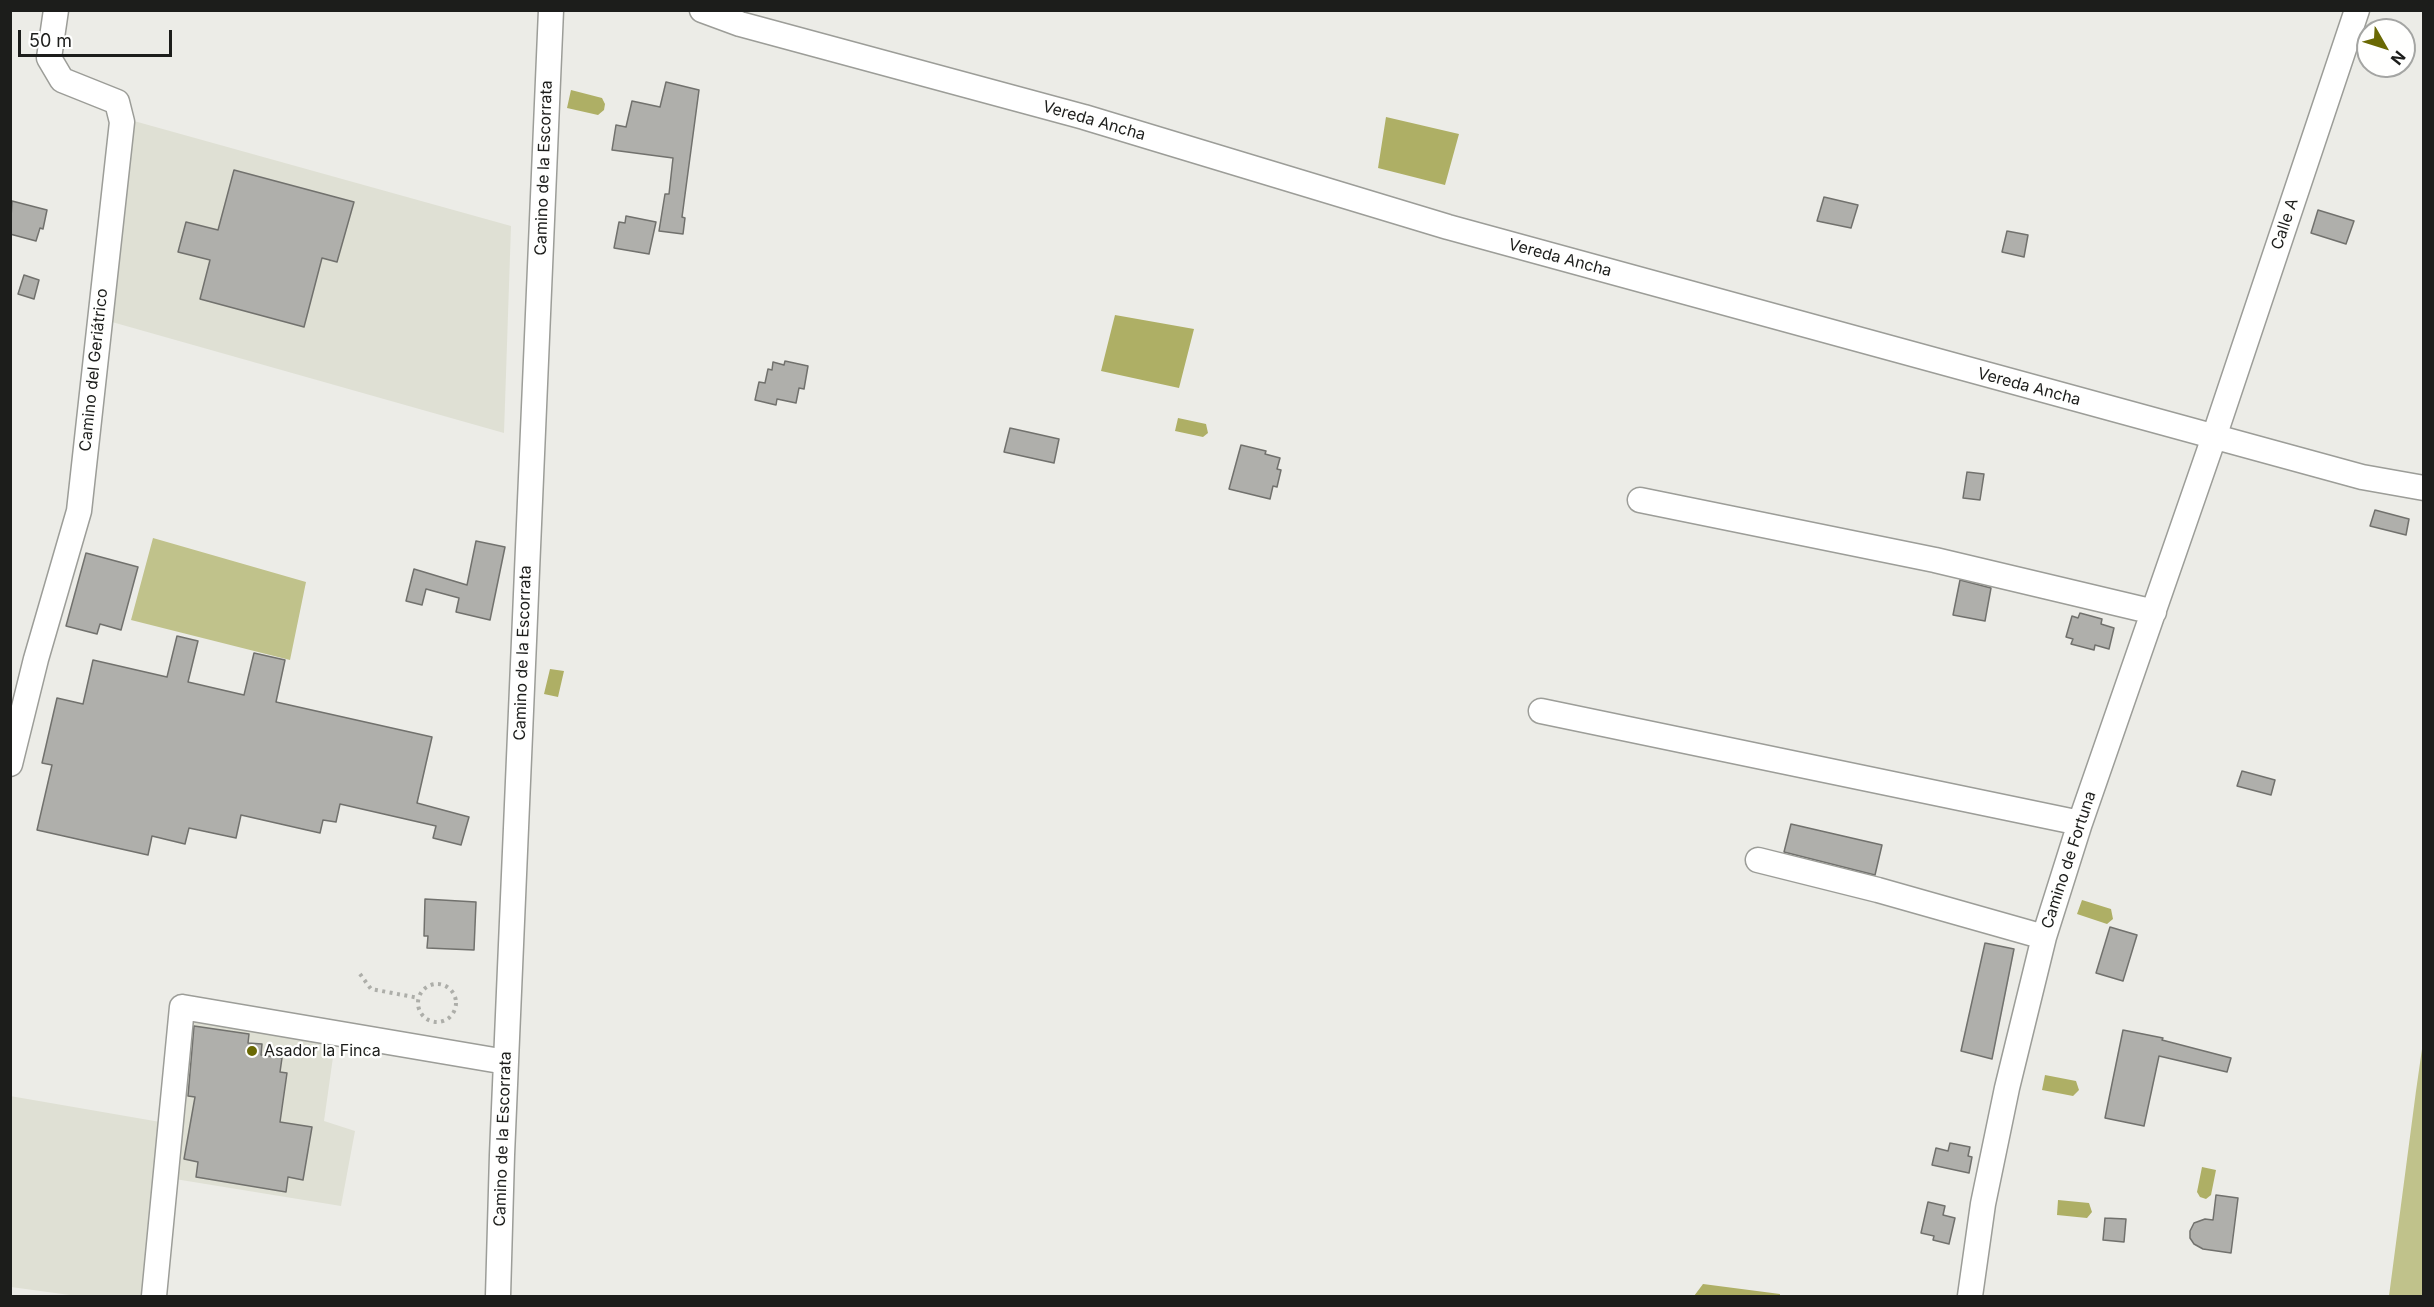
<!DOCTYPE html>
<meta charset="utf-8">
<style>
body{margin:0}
#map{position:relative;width:2434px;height:1307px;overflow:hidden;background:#ecece7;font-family:Inter,sans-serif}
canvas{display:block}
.frame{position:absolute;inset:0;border:12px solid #1c1d1b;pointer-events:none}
.north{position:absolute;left:2356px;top:18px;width:60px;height:60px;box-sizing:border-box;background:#fffffe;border:2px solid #a4a5a3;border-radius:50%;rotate:129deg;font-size:16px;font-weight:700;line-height:24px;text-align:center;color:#1c1d1b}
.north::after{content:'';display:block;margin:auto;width:21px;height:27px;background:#6a6904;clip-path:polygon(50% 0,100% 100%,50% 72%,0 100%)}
.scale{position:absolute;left:18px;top:30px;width:154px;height:27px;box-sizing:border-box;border:3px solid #1c1d1b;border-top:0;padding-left:8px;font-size:18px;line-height:21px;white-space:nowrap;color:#1c1d1b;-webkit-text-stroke:4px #fffffe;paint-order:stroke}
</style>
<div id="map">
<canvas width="2434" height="1307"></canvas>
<div class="frame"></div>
<div class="north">N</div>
<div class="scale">50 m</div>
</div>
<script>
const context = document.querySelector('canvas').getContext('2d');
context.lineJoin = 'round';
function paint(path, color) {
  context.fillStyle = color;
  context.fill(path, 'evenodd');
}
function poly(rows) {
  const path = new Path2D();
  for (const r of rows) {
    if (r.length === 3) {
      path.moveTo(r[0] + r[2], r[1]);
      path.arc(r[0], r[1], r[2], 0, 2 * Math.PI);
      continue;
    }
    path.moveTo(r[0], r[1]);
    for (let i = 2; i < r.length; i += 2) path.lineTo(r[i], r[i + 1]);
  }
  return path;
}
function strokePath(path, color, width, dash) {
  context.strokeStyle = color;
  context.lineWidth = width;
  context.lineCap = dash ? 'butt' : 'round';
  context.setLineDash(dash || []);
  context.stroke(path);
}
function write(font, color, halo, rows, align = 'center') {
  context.font = font + ' Inter,sans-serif';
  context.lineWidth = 4.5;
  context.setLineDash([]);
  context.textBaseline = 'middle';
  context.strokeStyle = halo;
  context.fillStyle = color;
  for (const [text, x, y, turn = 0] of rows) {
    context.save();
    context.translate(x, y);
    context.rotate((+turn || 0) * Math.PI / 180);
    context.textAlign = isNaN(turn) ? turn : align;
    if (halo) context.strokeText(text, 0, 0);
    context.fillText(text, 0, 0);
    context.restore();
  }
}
const built = poly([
 [134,121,511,226,504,433,112,322],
 [189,1020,335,1043,324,1121,355,1131,341,1206,175,1179,186,1106,180,1099],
 [10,1096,166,1123,148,1296,77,1296,11,1287]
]);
const green = poly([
 [153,538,306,582,290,660,131,620],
 [2423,1042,2423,1296,2389,1296,2416,1091]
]);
const water = poly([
 [571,90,602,98,605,104,604,110,598,115,567,108],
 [1386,117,1459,134,1445,185,1378,168],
 [1115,315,1194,329,1179,388,1101,371],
 [1178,418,1206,424,1208,433,1203,437,1175,431],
 [550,669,564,671,558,697,544,694],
 [2082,900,2111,909,2113,919,2107,924,2077,914],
 [2045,1075,2076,1081,2079,1090,2073,1096,2042,1090],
 [2202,1167,2216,1170,2211,1195,2206,1199,2200,1197,2197,1192],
 [2058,1200,2089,1203,2092,1212,2087,1218,2057,1215],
 [1703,1284,1780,1294,1780,1296,1694,1296]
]);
const building = poly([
 [666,82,699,90,682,217,685,218,683,234,659,231,665,194,669,194,673,158,612,150,616,125,626,127,632,101,660,107,666,82],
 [234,170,354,202,337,262,322,258,304,327,200,299,210,260,178,252,186,222,218,230,234,170],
 [1824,197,1858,205,1851,228,1817,221,1824,197],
 [12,201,47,210,43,229,40,228,36,241,10,234,12,201],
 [2318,210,2354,221,2346,244,2311,233,2318,210],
 [626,216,656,222,649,254,614,248,619,222,625,223,626,216],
 [2007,231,2028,235,2024,257,2002,252,2007,231],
 [24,275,39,280,34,299,18,294,24,275],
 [785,361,808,366,804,389,799,388,796,403,777,399,776,405,755,400,759,382,765,383,768,369,772,370,773,362,784,365,785,361],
 [1010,428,1059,439,1054,463,1004,452,1010,428],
 [1241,445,1266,451,1265,454,1280,458,1277,469,1281,470,1277,487,1273,486,1270,499,1229,489,1241,445],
 [1967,472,1984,474,1980,500,1963,498,1967,472],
 [2375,510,2409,519,2406,535,2370,526,2375,510],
 [476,541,505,547,490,620,456,612,459,598,426,589,422,605,406,601,414,569,467,585,476,541],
 [86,553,138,567,121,630,100,624,97,634,66,626,86,553],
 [1960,580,1991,588,1985,621,1953,615,1960,580],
 [2080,613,2102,619,2101,624,2114,628,2109,649,2095,645,2094,650,2071,644,2073,639,2066,637,2072,616,2078,618,2080,613],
 [177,636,198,641,188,682,244,695,254,653,285,660,276,702,432,737,417,803,469,817,461,845,433,838,436,826,340,804,336,822,323,820,320,833,241,815,236,838,189,828,185,844,152,836,148,855,37,830,52,765,42,763,57,698,83,704,93,660,167,677,177,636],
 [2242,771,2275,780,2271,795,2237,786,2242,771],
 [1791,824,1882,845,1875,875,1784,852,1791,824],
 [425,899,476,902,474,950,427,948,428,936,424,936,425,899],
 [2110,927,2137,935,2123,981,2096,973,2110,927],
 [1985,943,2014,949,1992,1059,1961,1051,1985,943],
 [194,1026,249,1034,248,1043,262,1044,261,1055,282,1058,280,1072,287,1073,280,1122,312,1127,303,1180,288,1177,286,1192,196,1177,198,1162,184,1159,195,1097,188,1096,194,1026],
 [2123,1030,2163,1038,2162,1040,2231,1058,2227,1072,2159,1056,2144,1126,2105,1118,2123,1030],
 [1950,1143,1970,1147,1968,1156,1972,1157,1969,1173,1932,1165,1936,1148,1948,1151,1950,1143],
 [2216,1195,2238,1198,2231,1253,2203,1249,2194,1244,2190,1238,2190,1231,2194,1223,2205,1219,2213,1220,2216,1195],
 [1928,1202,1945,1206,1943,1215,1955,1218,1949,1244,1933,1240,1934,1236,1921,1233,1928,1202],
 [2105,1218,2126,1219,2124,1242,2103,1240,2105,1218]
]);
const path = poly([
 [360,974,371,989,419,998],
 [437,1003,19]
]);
const minor = poly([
 [702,10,740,24,1084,117,1448,227,2362,477,2424,488],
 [1640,500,1935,560,2154,612],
 [1541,711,2080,823],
 [10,764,36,659,79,511,122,122,117,102,62,80,49,58,56,10],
 [1758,860,1878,890,2044,937],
 [154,1296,182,1007,506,1062],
 [498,1296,502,1155,551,10],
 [1970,1296,1983,1204,2007,1088,2044,937,2080,823,2214,437,2357,10]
]);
const markers = [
 [252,1051,6,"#6a6904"]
];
const streetNames = [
 ["Vereda Ancha",1094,121,16],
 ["Camino de la Escorrata",544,168,-88],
 ["Calle A",2285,224,-72],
 ["Vereda Ancha",1560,258,15],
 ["Camino del Geriátrico",94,370,-84],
 ["Vereda Ancha",2029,387,15],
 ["Camino de la Escorrata",523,653,-88],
 ["Camino de Fortuna",2069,860,-72],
 ["Camino de la Escorrata",503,1139,-88]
];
const poiNames = [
 ["Asador la Finca",264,1051]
];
paint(built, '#dfe0d4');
paint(green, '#c0c28b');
paint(water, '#aeaf65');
paint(building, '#afafab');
strokePath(building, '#71716d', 1.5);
strokePath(minor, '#9c9d98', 27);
strokePath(path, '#adaea9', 4, [3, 4.5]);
strokePath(minor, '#fff', 24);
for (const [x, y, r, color] of markers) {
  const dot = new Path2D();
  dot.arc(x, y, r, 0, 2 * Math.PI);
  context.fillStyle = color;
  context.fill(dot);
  strokePath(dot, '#fffffe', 2);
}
write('16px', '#1c1d1b', '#fffffe', streetNames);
write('16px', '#1c1d1b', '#fffffe', poiNames, 'left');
</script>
